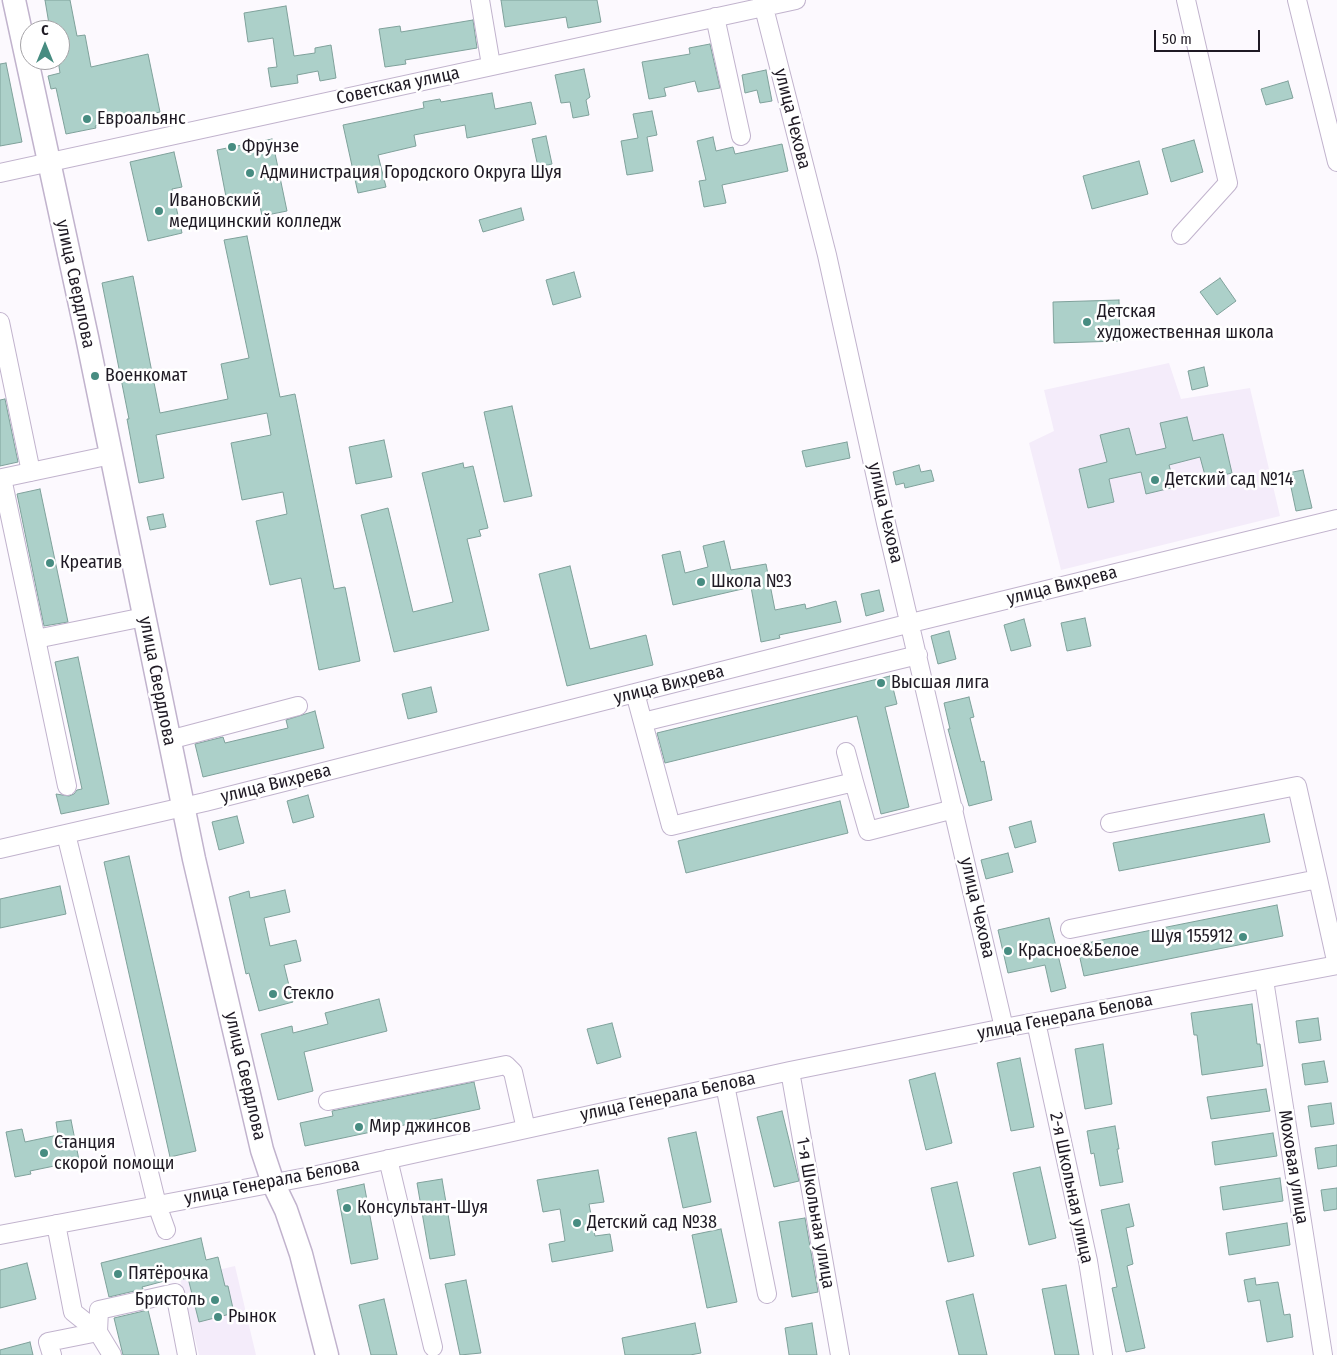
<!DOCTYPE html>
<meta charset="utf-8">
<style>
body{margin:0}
#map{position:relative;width:1337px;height:1355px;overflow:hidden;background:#fcf9fe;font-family:"Fira Sans Condensed",sans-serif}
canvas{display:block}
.north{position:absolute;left:20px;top:20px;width:50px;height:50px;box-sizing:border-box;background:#fff;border:1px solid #a5a3a7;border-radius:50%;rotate:0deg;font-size:14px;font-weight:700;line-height:20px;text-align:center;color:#1f1a24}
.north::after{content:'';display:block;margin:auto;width:18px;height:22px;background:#478c81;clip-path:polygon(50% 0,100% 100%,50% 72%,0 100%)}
.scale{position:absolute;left:1154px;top:30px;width:106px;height:22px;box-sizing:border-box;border:2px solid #1f1a24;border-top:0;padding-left:6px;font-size:15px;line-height:18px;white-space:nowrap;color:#1f1a24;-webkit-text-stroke:4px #fff;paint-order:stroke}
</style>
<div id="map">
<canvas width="1337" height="1355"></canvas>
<div class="north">С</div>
<div class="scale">50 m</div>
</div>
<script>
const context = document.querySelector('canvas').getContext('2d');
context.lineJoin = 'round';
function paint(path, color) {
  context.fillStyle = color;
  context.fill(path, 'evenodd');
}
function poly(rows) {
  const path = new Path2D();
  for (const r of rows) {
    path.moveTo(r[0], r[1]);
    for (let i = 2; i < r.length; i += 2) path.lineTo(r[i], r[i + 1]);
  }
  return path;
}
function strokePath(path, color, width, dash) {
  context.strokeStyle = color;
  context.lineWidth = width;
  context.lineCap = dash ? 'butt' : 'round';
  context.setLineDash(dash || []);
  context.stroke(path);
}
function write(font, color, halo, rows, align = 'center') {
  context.font = font + ' "Fira Sans Condensed",sans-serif';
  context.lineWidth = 5;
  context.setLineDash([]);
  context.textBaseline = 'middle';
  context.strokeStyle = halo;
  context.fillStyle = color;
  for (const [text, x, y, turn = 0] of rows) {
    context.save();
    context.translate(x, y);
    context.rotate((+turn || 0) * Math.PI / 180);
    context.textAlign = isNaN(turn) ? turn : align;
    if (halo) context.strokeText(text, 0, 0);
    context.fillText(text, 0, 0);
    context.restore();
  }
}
const built = poly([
 [1169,363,1181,399,1250,388,1280,516,1061,570,1029,443,1054,431,1044,390],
 [235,1266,256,1355,199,1355,180,1279]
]);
const building = poly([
 [45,0,70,0,77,36,85,35,91,67,148,54,160,112,95,126,96,128,66,134,56,88,51,89,48,76,60,73,58,60,60,60,60,30,50,30,45,0],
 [501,0,597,0,601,22,568,28,566,17,505,27,501,0],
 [286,6,294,56,315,53,315,48,331,45,336,78,320,81,318,71,297,75,298,83,271,87,268,68,277,67,273,38,248,42,244,13,286,6],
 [473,20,477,48,405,60,406,64,385,67,379,29,400,26,401,32,473,20],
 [710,44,720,88,698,92,695,81,664,88,666,96,649,99,642,62,690,54,689,48,710,44],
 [6,63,22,142,0,146,0,64,6,63],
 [584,69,590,97,586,100,589,115,573,118,570,102,561,103,555,75,584,69],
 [766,70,772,101,760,103,757,90,745,93,742,75,766,70],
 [1288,81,1293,98,1266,105,1261,89,1288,81],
 [492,93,495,109,531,102,536,124,467,138,465,125,414,135,416,146,378,155,386,187,358,193,343,125,424,108,423,102,440,99,441,102,492,93],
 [652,111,657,135,647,137,653,171,627,175,621,141,638,138,633,114,652,111],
 [546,136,552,164,538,167,532,139,546,136],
 [713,137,716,151,733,147,735,154,782,144,788,171,722,185,726,203,704,207,699,181,706,180,697,141,713,137],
 [272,139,287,211,262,216,258,196,227,202,217,150,272,139],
 [1194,140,1203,172,1171,182,1162,149,1194,140],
 [174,152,182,187,172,189,182,233,148,241,130,162,174,152],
 [1139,161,1148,194,1092,209,1083,176,1139,161],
 [521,208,524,220,483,232,479,220,521,208],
 [247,236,280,397,295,394,334,589,345,587,360,661,319,670,301,578,270,585,256,521,287,514,283,492,242,500,231,443,271,435,267,413,156,435,164,478,139,483,127,419,129,419,102,283,133,276,160,413,228,399,221,364,249,358,224,240,247,236],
 [574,272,581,297,553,305,546,280,574,272],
 [1220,278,1236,301,1217,315,1200,292,1220,278],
 [1119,300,1120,341,1054,343,1053,302,1119,300],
 [1204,367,1208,386,1192,390,1188,371,1204,367],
 [5,399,18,462,0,466,0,400,5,399],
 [512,406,532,496,504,502,484,412,512,406],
 [1187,417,1193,441,1223,434,1232,473,1206,479,1200,457,1169,465,1175,487,1146,494,1141,472,1109,479,1114,502,1088,508,1079,469,1107,462,1100,435,1129,428,1136,455,1166,448,1160,423,1187,417],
 [384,440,392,477,356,484,349,447,384,440],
 [847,442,850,458,806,467,802,451,847,442],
 [463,463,464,468,473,466,488,528,479,530,481,536,467,539,489,630,394,652,361,515,388,508,413,612,453,602,422,473,463,463],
 [919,465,921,472,931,470,934,481,905,488,904,483,896,485,893,472,919,465],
 [1303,470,1312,508,1296,511,1288,473,1303,470],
 [40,489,68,622,44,626,17,494,40,489],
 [163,514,166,527,150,530,147,517,163,514],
 [724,541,731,570,766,564,775,610,805,604,806,609,836,601,841,622,779,635,780,638,761,642,751,587,673,605,662,555,680,551,685,573,708,567,703,546,724,541],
 [570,566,590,649,646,635,653,665,567,686,539,574,570,566],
 [879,590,884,611,866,616,861,594,879,590],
 [1085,618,1091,646,1067,651,1061,623,1085,618],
 [1024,619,1031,646,1011,651,1004,625,1024,619],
 [949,631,956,659,938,664,931,636,949,631],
 [78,657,109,804,61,814,56,794,69,796,74,794,77,790,82,789,55,662,78,657],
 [890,676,897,704,885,707,909,807,881,814,857,716,665,763,657,733,890,676],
 [431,687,437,712,408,719,402,694,431,687],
 [969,697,974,717,970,718,981,762,984,761,992,800,969,806,948,729,950,729,944,703,969,697],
 [315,711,324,748,203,777,195,744,223,737,225,743,288,728,286,720,315,711],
 [308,795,314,817,293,823,287,801,308,795],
 [840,801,848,833,686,873,678,841,840,801],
 [1264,814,1270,842,1119,871,1113,843,1264,814],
 [237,816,244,843,219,850,212,822,237,816],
 [1031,821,1036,842,1015,848,1009,827,1031,821],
 [1008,853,1013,872,986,879,981,860,1008,853],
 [129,856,196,1151,170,1157,104,862,129,856],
 [60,886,66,914,0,928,0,899,60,886],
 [285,890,290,912,264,918,270,946,296,940,301,961,284,965,293,1002,259,1011,249,973,246,974,229,897,249,891,250,898,285,890],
 [1277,905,1283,936,1084,976,1077,945,1277,905],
 [1049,918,1066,988,1051,992,1045,965,1008,973,998,930,1049,918],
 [379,999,387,1031,304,1052,313,1091,278,1100,261,1034,292,1026,293,1033,328,1024,325,1013,379,999],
 [1252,1004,1257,1044,1260,1044,1263,1066,1202,1075,1197,1035,1194,1035,1191,1013,1252,1004],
 [1318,1018,1321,1040,1299,1043,1296,1021,1318,1018],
 [612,1023,621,1057,597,1064,587,1029,612,1023],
 [1103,1044,1112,1104,1085,1109,1075,1049,1103,1044],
 [1020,1058,1034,1127,1011,1131,997,1063,1020,1058],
 [1324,1061,1328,1082,1305,1085,1302,1064,1324,1061],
 [935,1073,952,1143,926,1150,909,1080,935,1073],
 [474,1082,480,1109,305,1146,300,1123,333,1116,332,1111,474,1082],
 [1266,1089,1270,1111,1211,1119,1207,1097,1266,1089],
 [1331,1103,1334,1124,1311,1127,1308,1106,1331,1103],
 [782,1111,799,1181,774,1187,757,1117,782,1111],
 [71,1120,80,1165,65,1167,64,1164,30,1171,31,1174,15,1177,6,1132,22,1129,25,1142,58,1135,56,1122,71,1120],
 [1115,1126,1119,1149,1117,1149,1123,1182,1100,1186,1094,1153,1091,1154,1087,1131,1115,1126],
 [696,1132,711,1202,683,1208,668,1138,696,1132],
 [1273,1133,1277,1156,1215,1165,1212,1142,1273,1133],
 [1337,1145,1337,1166,1318,1169,1315,1148,1337,1145],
 [1040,1167,1056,1238,1029,1245,1013,1173,1040,1167],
 [598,1170,604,1202,589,1204,595,1236,610,1234,613,1251,552,1262,549,1244,565,1241,560,1209,543,1212,537,1180,598,1170],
 [1280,1178,1283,1201,1223,1210,1220,1187,1280,1178],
 [442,1179,455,1255,430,1259,417,1183,442,1179],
 [957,1182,974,1256,948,1262,931,1188,957,1182],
 [364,1184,378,1259,351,1264,337,1190,364,1184],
 [1337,1188,1337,1209,1324,1211,1321,1190,1337,1188],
 [1129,1204,1134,1226,1126,1228,1133,1264,1127,1266,1145,1348,1126,1352,1112,1288,1117,1287,1101,1210,1129,1204],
 [805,1218,818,1292,792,1297,779,1222,805,1218],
 [1287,1223,1290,1245,1229,1255,1226,1233,1287,1223],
 [721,1229,737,1302,707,1308,692,1235,721,1229],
 [201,1238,206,1260,218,1257,225,1286,228,1286,234,1313,199,1322,188,1278,183,1279,183,1276,142,1287,143,1289,109,1297,101,1263,201,1238],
 [27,1263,36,1299,0,1308,0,1270,27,1263],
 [1255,1278,1256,1285,1278,1282,1284,1315,1290,1314,1293,1337,1267,1342,1260,1300,1248,1302,1244,1280,1255,1278],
 [466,1280,481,1353,460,1355,445,1284,466,1280],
 [1066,1285,1079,1355,1055,1355,1042,1289,1066,1285],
 [973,1294,987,1355,959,1355,946,1301,973,1294],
 [384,1299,397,1355,371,1355,359,1305,384,1299],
 [148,1310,159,1355,123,1355,114,1318,148,1310],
 [695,1323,701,1353,690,1355,625,1355,622,1338,695,1323],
 [812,1323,817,1355,789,1355,785,1328,812,1323],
 [30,1342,33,1355,0,1355,0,1350,30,1342]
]);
const minor = poly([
 [480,0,491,65],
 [762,0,827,255,886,523,1004,1028],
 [1297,0,1337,162],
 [715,17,741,136],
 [0,173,796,0],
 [1181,235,1228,183,1186,0],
 [0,322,31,472],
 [36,639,2,478,111,455],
 [635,693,671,826,854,782,868,831,954,809],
 [643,722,918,655],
 [169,740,298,706],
 [846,752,854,782],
 [67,786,36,639,144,617],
 [1110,823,1297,786,1318,879],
 [66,834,157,1205,166,1230],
 [0,849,205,802,911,623,1337,519],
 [1070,929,1318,879,1337,965],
 [1264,980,1323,1355],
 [1036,1022,1088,1261,1103,1355],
 [790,1071,840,1355],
 [725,1085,767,1294],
 [328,1101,506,1065,513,1072,526,1129],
 [388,1159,433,1347],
 [56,1224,73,1312,98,1332,112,1355],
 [0,1235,317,1175,790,1071,1004,1028,1337,965],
 [52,1355,48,1342,98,1332,99,1310,175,1293,187,1355]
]);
const major = poly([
 [14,0,87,337,194,859,262,1150,273,1183,286,1210,301,1254,327,1355]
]);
const markers = [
 [87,119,5,"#478c81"],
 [232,147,5,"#478c81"],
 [250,173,5,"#478c81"],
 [159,211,5,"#478c81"],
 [1087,322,5,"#478c81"],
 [95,376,5,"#478c81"],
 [1155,480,5,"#478c81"],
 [50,563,5,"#478c81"],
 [701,582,5,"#478c81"],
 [881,683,5,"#478c81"],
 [1243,937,5,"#478c81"],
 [1008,951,5,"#478c81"],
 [273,994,5,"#478c81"],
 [359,1127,5,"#478c81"],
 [44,1153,5,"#478c81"],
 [347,1208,5,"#478c81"],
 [577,1223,5,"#478c81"],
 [118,1274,5,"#478c81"],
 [215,1300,5,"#478c81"],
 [218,1317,5,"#478c81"]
];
const streetNames = [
 ["Советская улица",398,86,-12],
 ["улица Чехова",792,119,76],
 ["улица Свердлова",75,284,78],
 ["улица Чехова",885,513,77],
 ["улица Вихрева",1062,586,-14],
 ["улица Свердлова",157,681,79],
 ["улица Вихрева",669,685,-14],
 ["улица Вихрева",276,784,-14],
 ["улица Чехова",977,908,77],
 ["улица Генерала Белова",1065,1017,-11],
 ["улица Свердлова",245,1076,77],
 ["улица Генерала Белова",668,1097,-12],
 ["Моховая улица",1293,1167,81],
 ["улица Генерала Белова",272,1182,-11],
 ["2-я Школьная улица",1071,1188,78],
 ["1-я Школьная улица",815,1213,80]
];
const poiNames = [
 ["Евроальянс",97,119],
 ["Фрунзе",242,147],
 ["Администрация Городского Округа Шуя",260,173],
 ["Ивановский",169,201],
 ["медицинский колледж",169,222],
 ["Детская",1097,312],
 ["художественная школа",1097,333],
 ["Военкомат",105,376],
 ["Детский сад №14",1165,480],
 ["Креатив",60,563],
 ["Школа №3",711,582],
 ["Высшая лига",891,683],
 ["Шуя 155912",1233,937,"right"],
 ["Красное&Белое",1018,951],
 ["Стекло",283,994],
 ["Мир джинсов",369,1127],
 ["Станция",54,1143],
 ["скорой помощи",54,1164],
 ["Консультант-Шуя",357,1208],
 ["Детский сад №38",587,1223],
 ["Пятёрочка",128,1274],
 ["Бристоль",205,1300,"right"],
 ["Рынок",228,1317]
];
paint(built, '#f4ecfa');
paint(building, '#acd0c9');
strokePath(building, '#7fa19b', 1);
strokePath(minor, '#c1b3cd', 20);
strokePath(major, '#c1b3cd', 25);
strokePath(minor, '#fff', 18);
strokePath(major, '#fff', 22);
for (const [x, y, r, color] of markers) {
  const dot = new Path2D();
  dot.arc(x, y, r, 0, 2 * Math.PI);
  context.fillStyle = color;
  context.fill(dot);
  strokePath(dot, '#fff', 2);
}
write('18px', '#1f1a24', '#fff', streetNames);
write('18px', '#1f1a24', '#fff', poiNames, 'left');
</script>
